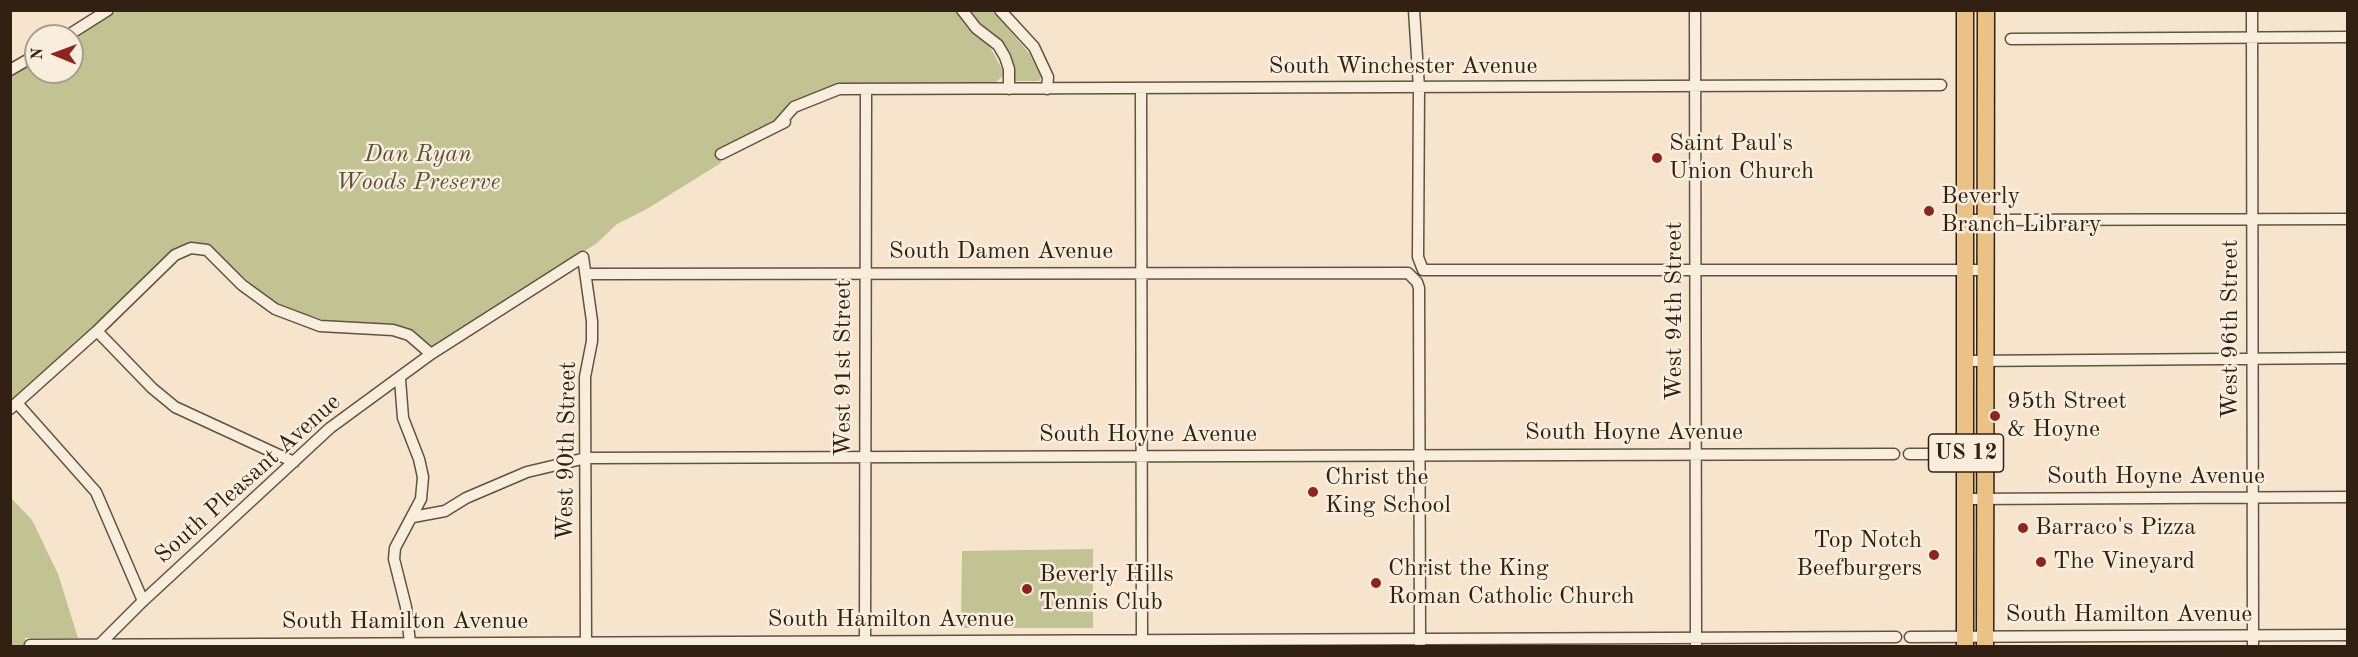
<!DOCTYPE html>
<style>
body{margin:0}
#map{position:relative;width:2358px;height:657px;overflow:hidden;background:#f6e5cc;font-family:"Old Standard TT",serif}
canvas{display:block}
.frame{position:absolute;inset:0;border:12px solid #322112;pointer-events:none}
.north{position:absolute;left:24px;top:24px;width:60px;height:60px;box-sizing:border-box;background:#f9eede;border:2px solid #a99c8c;border-radius:50%;rotate:271deg;font-size:16px;font-weight:700;line-height:24px;text-align:center;color:#322112}
.north::after{content:'';display:block;margin:auto;width:21px;height:27px;background:#8f2418;clip-path:polygon(50% 0,100% 100%,50% 72%,0 100%)}
</style>
<div id="map">
<canvas width="2358" height="657"></canvas>
<div class="frame"></div>
<div class="north">N</div>
</div>
<script>
const context = document.querySelector('canvas').getContext('2d');
context.lineJoin = 'round';
function paint(path, color) {
  context.fillStyle = color;
  context.fill(path, 'evenodd');
}
function poly(rows) {
  const path = new Path2D();
  for (const r of rows) {
    path.moveTo(r[0], r[1]);
    for (let i = 2; i < r.length; i += 2) path.lineTo(r[i], r[i + 1]);
  }
  return path;
}
function strokePath(path, color, width, dash) {
  context.strokeStyle = color;
  context.lineWidth = width;
  context.lineCap = dash ? 'butt' : 'round';
  context.setLineDash(dash || []);
  context.stroke(path);
}
function write(font, color, halo, rows, align = 'center') {
  context.font = font + ' "Old Standard TT",serif';
  context.lineWidth = 5;
  context.setLineDash([]);
  context.textBaseline = 'middle';
  context.strokeStyle = halo;
  context.fillStyle = color;
  for (const [text, x, y, turn = 0] of rows) {
    context.save();
    context.translate(x, y);
    context.rotate((+turn || 0) * Math.PI / 180);
    context.textAlign = isNaN(turn) ? turn : align;
    if (halo) context.strokeText(text, 0, 0);
    context.fillText(text, 0, 0);
    context.restore();
  }
}
const green = poly([
 [118,11,956,11,965,25,989,45,1003,71,1002,77,995,83,840,85,771,125,718,151,721,163,645,210,617,224,597,243,437,346,432,346,408,328,332,323,281,306,263,296,210,246,189,243,182,246,11,404,11,76,36,60,36,72,72,72,72,38],
 [968,11,993,11,1029,53,1041,77,1039,81,1014,81,1002,44],
 [11,498,32,520,58,574,78,638,25,638,25,646,11,646],
 [1093,549,1093,628,961,628,962,551]
]);
const minor = poly([
 [962,10,976,28,998,45,1005,57,1009,69,1009,89],
 [1000,10,1034,47,1048,77,1047,89],
 [1414,10,1419,88,1418,257,1423,270,1985,270],
 [1695,10,1696,646],
 [2252,10,2253,646],
 [67,36,108,10],
 [2011,39,2348,37],
 [10,70,36,55],
 [1141,88,1142,646],
 [779,124,794,107,839,89,1941,85],
 [721,154,785,122],
 [1966,220,2348,219],
 [586,274,1408,273,1417,282,1419,288,1420,646],
 [97,331,152,388,175,407,294,462],
 [1966,361,2348,358],
 [400,379,403,418,419,459,423,477,421,499,395,548,394,559,406,607,410,643],
 [17,403,96,492,143,601],
 [10,409,97,331,175,255,191,248,207,250,242,285,275,309,320,326,393,330,409,335,431,354],
 [1909,454,1985,454],
 [1966,499,2348,497],
 [413,517,445,511,466,498,527,472,586,458,1894,454],
 [1910,637,2348,635],
 [100,644,143,601,330,428,431,354,583,257,592,321,592,341,585,377,586,646],
 [30,645,1896,637],
 [865,646,866,89]
]);
const primary = poly([
 [1965,646,1965,10],
 [1985,646,1986,10]
]);
const markers = [
 [1657,158,6,"#8f2418"],
 [1929,211,6,"#8f2418"],
 [1995,416,6,"#8f2418"],
 [1313,492,6,"#8f2418"],
 [2023,528,6,"#8f2418"],
 [1934,555,6,"#8f2418"],
 [2041,562,6,"#8f2418"],
 [1376,583,6,"#8f2418"],
 [1027,589,6,"#8f2418"]
];
const shields = [
 [1966,453,75]
];
const shieldNames = [
 ["US 12",1966,453]
];
const streetNames = [
 ["South Winchester Avenue",1403,67],
 ["South Damen Avenue",1001,252],
 ["West 94th Street",1675,311,-90],
 ["West 96th Street",2231,329,-90],
 ["West 91st Street",844,368,-90],
 ["South Hoyne Avenue",1634,433],
 ["South Hoyne Avenue",1148,435],
 ["West 90th Street",567,451,-89],
 ["South Hoyne Avenue",2156,477],
 ["South Pleasant Avenue",248,479,-42],
 ["South Hamilton Avenue",2129,615],
 ["South Hamilton Avenue",891,620],
 ["South Hamilton Avenue",405,622]
];
const poiNames = [
 ["Saint Paul's",1669,144],
 ["Union Church",1669,172],
 ["Beverly",1941,197],
 ["Branch Library",1941,225],
 ["95th Street",2007,402],
 ["& Hoyne",2007,430],
 ["Christ the",1325,478],
 ["King School",1325,506],
 ["Barraco's Pizza",2035,528],
 ["Top Notch",1922,541,"right"],
 ["Beefburgers",1922,569,"right"],
 ["The Vineyard",2053,562],
 ["Christ the King",1388,569],
 ["Roman Catholic Church",1388,597],
 ["Beverly Hills",1039,575],
 ["Tennis Club",1039,603]
];
const parkNames = [
 ["Dan Ryan",418,155],
 ["Woods Preserve",418,183]
];
paint(green, '#c2c393');
strokePath(minor, '#635240', 13);
strokePath(primary, '#322112', 19);
strokePath(minor, '#f9eede', 10);
strokePath(primary, '#ebc286', 16);
for (const [x, y, r, color] of markers) {
  const dot = new Path2D();
  dot.arc(x, y, r, 0, 2 * Math.PI);
  context.fillStyle = color;
  context.fill(dot);
  strokePath(dot, '#f9eede', 2);
}
for (const [x, y, w] of shields) {
  const box = new Path2D();
  box.roundRect(x - w / 2, y - 19, w, 38, 4.5);
  context.fillStyle = '#f9eede';
  context.fill(box);
  strokePath(box, '#322112', 1.5);
}
write('bold 22px', '#322112', null, shieldNames);
write('24px', '#322112', '#f9eede', streetNames);
write('24px', '#322112', '#f9eede', poiNames, 'left');
write('italic 24px', '#5d5239', '#f9eede', parkNames);
</script>
